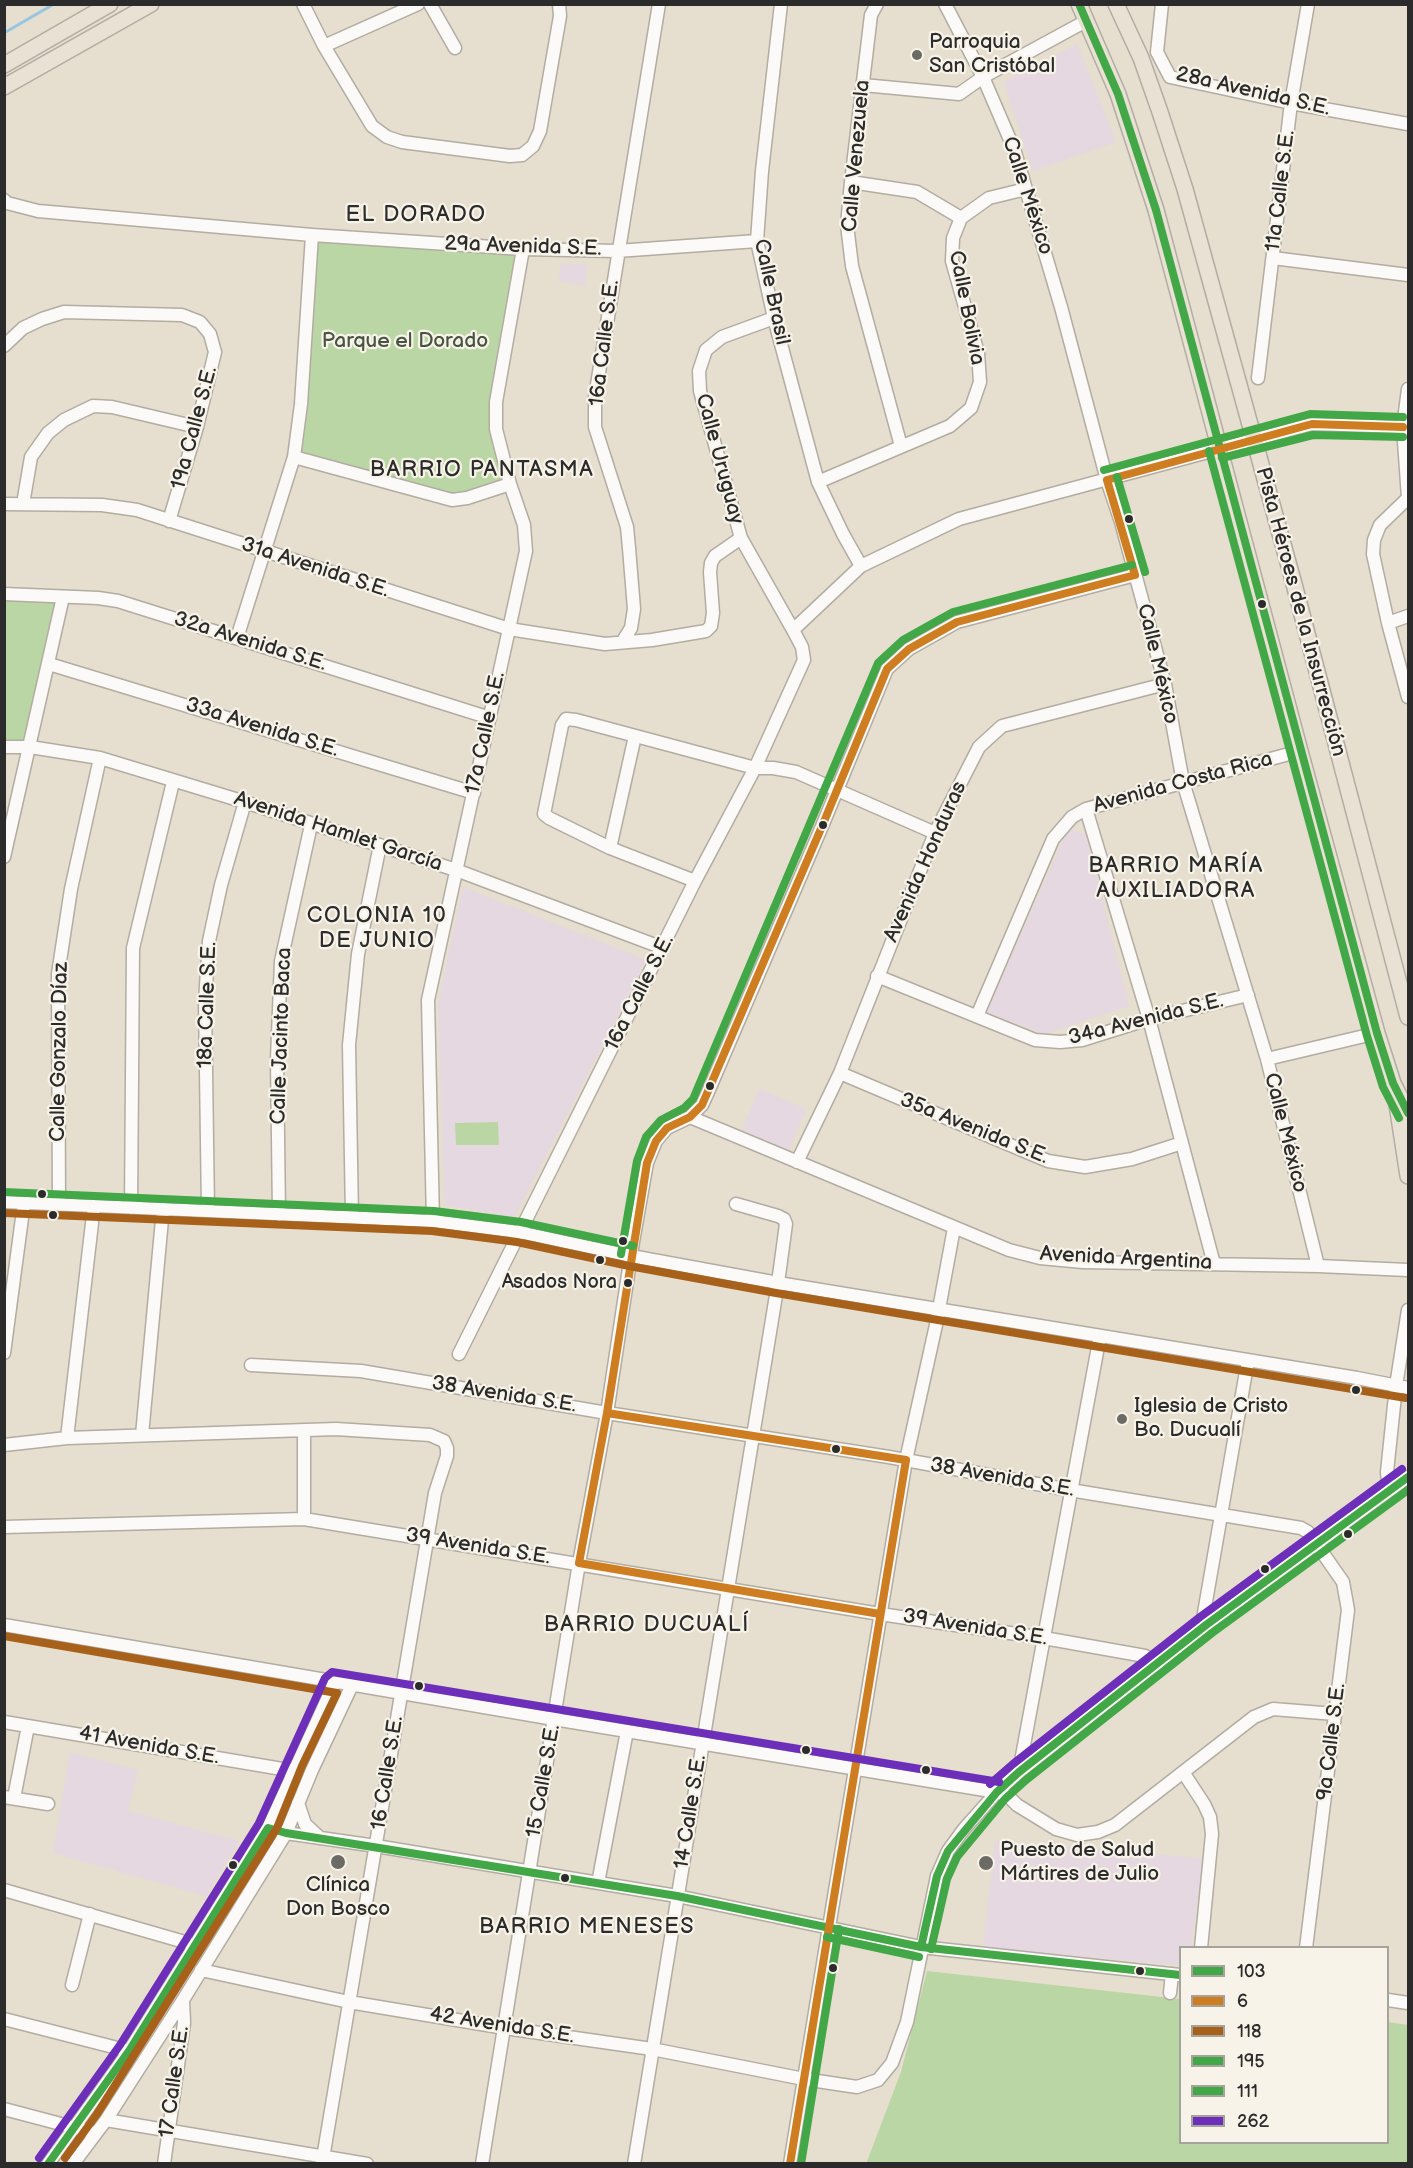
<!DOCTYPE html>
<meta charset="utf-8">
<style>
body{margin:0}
#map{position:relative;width:1413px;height:2168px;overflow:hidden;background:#e6dece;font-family:"Balsamiq Sans",sans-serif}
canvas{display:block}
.frame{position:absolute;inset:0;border:6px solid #2b2b2b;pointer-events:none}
.legend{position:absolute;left:1179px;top:1946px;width:210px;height:198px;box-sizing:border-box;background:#f7f3e8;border:2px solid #a5a39c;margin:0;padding:8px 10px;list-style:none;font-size:18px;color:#2b2b2b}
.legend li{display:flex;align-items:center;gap:12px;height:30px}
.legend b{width:30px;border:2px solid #a5a39c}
</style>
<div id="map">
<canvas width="1413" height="2168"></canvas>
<div class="frame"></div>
<ul class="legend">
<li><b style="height:8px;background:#42a746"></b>103</li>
<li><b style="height:8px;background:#ce7d21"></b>6</li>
<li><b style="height:8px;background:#a8611a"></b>118</li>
<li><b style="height:8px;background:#42a746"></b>195</li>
<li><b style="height:8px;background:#42a746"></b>111</li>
<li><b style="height:8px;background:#6d2fba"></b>262</li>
</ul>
</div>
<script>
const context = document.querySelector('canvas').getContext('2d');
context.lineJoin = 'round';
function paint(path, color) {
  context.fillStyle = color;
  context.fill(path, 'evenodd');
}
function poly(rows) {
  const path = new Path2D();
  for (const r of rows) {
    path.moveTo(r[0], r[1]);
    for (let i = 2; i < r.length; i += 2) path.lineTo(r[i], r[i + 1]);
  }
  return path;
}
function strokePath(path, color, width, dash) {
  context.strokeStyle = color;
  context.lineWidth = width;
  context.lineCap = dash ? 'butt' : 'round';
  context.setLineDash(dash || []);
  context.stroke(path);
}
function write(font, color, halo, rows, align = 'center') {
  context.font = font + ' "Balsamiq Sans",sans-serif';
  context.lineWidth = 4.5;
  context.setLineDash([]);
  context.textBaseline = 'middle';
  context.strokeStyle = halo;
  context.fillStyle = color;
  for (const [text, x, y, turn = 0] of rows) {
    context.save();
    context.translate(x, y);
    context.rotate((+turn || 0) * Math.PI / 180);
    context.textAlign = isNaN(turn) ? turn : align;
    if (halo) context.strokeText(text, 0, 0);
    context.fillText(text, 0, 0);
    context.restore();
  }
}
const built = poly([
 [1077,44,1116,142,1033,171,1004,82],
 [587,264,585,286,559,281,560,265],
 [1068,829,1086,834,1129,1006,1044,1034,987,1012],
 [463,887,646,960,514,1218,445,1205,438,1004],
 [759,1089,806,1109,789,1150,742,1130],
 [70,1752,138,1770,128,1811,239,1841,206,1896,53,1853],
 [995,1841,1203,1858,1191,1947,1180,1948,1180,1965,983,1948]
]);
const green = poly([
 [312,235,523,249,496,402,510,484,467,498,294,457],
 [5,594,63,597,30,747,5,747],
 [498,1122,499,1145,456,1145,455,1123],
 [927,1971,1180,1999,1180,2142,1388,2142,1388,2022,1408,2025,1408,2163,866,2164,901,2072]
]);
const stream = poly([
 [4,33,54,4]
]);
const minor = poly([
 [303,4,324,46,372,126,387,137,402,142,510,156,522,155,533,146,540,131,560,16,559,4],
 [430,4,455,48],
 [781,4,762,171,757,241,774,318,818,482,843,534,861,566],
 [877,4,871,15,851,182,847,225,852,266,901,446],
 [945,4,983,77,1014,149,1061,307,1107,480,1121,522,1165,684,1183,782,1267,1059,1318,1266],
 [1162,4,1157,52,1170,77,1291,103,1408,124],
 [324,46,418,4],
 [863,85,959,94,983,77,1086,21],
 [851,182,917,192,961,218],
 [4,200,7,203,38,211,312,235,523,249,617,251,757,241],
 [1273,258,1408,275],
 [4,346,23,328,42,319,64,312,182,315,200,322,210,334,215,352,197,427,169,521],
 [1258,378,1291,103,1308,4],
 [294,457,452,500,467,498,510,484],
 [818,482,950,426,971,408,980,382,978,353,952,261,953,238,961,218,989,198,1026,189],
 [1408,498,1380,525,1374,540,1373,554,1388,623,1408,697],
 [1408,498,1403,427,1408,389],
 [4,504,102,505,137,510,509,629,605,644,652,640,706,631,711,626,713,613,710,572,711,563,715,556,741,538],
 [23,504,31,457,48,433,64,420,93,406,112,407,197,427],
 [4,594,98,598,118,601,490,718],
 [1388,623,1408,616],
 [793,630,861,566,959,519,1312,424,1403,427],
 [237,638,294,457,301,404,312,235],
 [623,641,631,628,634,609,629,548,627,527,595,427,595,397,659,4],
 [49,664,474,793],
 [4,747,30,747,100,758,245,802,456,870,663,948],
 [1086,809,1149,1019,1214,1264],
 [610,848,635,736],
 [4,857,63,597],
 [695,881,610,848,549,818,544,814,562,725,566,719,576,720,755,768,773,768,796,772,935,833],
 [877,976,1035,1040,1060,1042,1082,1040,1149,1019,1248,995],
 [977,1016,1053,839,1072,817,1086,809,1300,751],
 [1267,1059,1377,1033],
 [840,1073,1048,1161,1085,1167,1132,1159,1182,1143],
 [690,1117,1009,1250,1040,1258,1083,1262,1318,1266,1408,1270],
 [797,1162,840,1073,935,833,979,747,1002,726,1165,684],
 [4,1202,433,1221,519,1232,631,1256,778,1283,1357,1378,1408,1388],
 [59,1205,58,974,71,889,100,758],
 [131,1208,133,948,173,782],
 [208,1211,205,1001,209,941,221,885,245,802],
 [279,1215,277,1059,281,961,311,825],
 [352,1217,349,1045,358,954,380,845],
 [433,1221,428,1000,526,551,524,525,510,484,496,429,496,402,523,249],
 [4,1353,24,1203],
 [459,1354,695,881,755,768,804,660,802,647,793,630,741,538,700,391,699,371,706,350,722,337,774,318],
 [251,1365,361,1371,607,1413,889,1457,1070,1490,1301,1528,1308,1532,1343,1582,1348,1610,1306,1948],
 [142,1435,163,1209],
 [67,1438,94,1206],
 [4,1445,67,1438,336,1429,430,1435,444,1441,447,1448,447,1456,435,1493,322,2164],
 [1393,1488,1388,1481,1387,1472,1396,1386,1408,1310],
 [304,1519,304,1431],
 [4,1527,304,1519,880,1614,1044,1638,1145,1656,1153,1660,1157,1665],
 [4,1625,554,1719,997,1792,1008,1796,1017,1805,1056,1829,1077,1835,1098,1832,1115,1825,1254,1717,1273,1709,1335,1714],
 [1206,1625,1204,1613,1248,1360],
 [4,1722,294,1771],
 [1019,1772,1100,1336],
 [1183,1772,1204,1804,1210,1817,1212,1834,1201,1948],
 [4,1797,48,1804],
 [14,1798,28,1726],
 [298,1803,305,1824,320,1838],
 [268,1828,286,1833,376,1846,677,1896,921,1947,1180,1975],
 [598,1883,627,1731],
 [4,1890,195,1945],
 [201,1970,349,2002,505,2028,652,2049,804,2079,857,2087,878,2080,892,2063,907,2022,937,1876,948,1851,964,1829,997,1792,1019,1772,1206,1625,1408,1477],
 [72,1985,90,1914],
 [1170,1993,1172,1974],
 [1388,2000,1408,2003],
 [4,2019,129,2051],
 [4,2109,95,2133],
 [106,2120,367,2164],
 [48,2164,129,2051,268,1828,335,1682],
 [73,2164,106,2120,183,2000,286,1833,312,1770,352,1685],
 [164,2164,184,2023,183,2000],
 [482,2164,579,1563,607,1413,633,1242,647,1163,656,1141,667,1128,690,1117,702,1105,708,1092,823,824,887,669,909,649,957,622,1135,575],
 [634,2164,778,1283,786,1224,784,1219,778,1216,736,1204],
 [790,2164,906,1460,936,1325,954,1228]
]);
const major = poly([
 [1079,4,1118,94,1156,210,1300,751,1377,1033,1393,1083,1408,1113],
 [1116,4,1141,58,1160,112,1185,189,1294,584,1408,1017],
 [4,65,110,4],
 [4,87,151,4],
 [1396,1098,1408,1176]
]);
const bus1 = poly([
 [1079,4,1118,94,1156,210,1377,1033,1393,1083,1408,1113],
 [921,1947,937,1876,948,1851,997,1792,1019,1772,1206,1625,1408,1477],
 [48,2164,129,2051,268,1828,286,1833,677,1896,921,1947,1180,1975]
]);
const bus2 = poly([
 [1107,480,1312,424,1403,427],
 [1107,480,1135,575],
 [607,1413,906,1460,790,2164],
 [880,1614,579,1563,607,1413,647,1163,656,1141,667,1128,690,1117,702,1105,823,824,887,669,909,649,957,622,1135,575]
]);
const bus3 = poly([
 [4,1213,432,1231,517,1242,629,1266,776,1293,1406,1398],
 [4,1636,337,1693,302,1766,277,1828,97,2114,65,2158]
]);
const bus4 = poly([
 [1104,470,1310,414,1403,417],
 [1117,477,1145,572],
 [4,1192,434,1211,521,1222,633,1246],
 [621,1254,637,1161,646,1137,661,1120,684,1108,693,1099,878,663,903,640,953,612,1132,565]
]);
const bus5 = poly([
 [1209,451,1367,1036,1383,1087,1399,1118],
 [1222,458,1313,435,1403,437],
 [827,1937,919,1957],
 [931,1949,947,1879,957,1857,1005,1799,1026,1780,1212,1633,1408,1490],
 [801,2164,839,1929]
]);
const bus6 = poly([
 [990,1784,1013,1764,1200,1617,1402,1469],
 [39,2158,120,2045,259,1823,325,1678,332,1672,999,1782]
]);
const markers = [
 [917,55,6,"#6c6a64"],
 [1129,519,5,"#2b2b2b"],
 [1262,604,5,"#2b2b2b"],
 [823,825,5,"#2b2b2b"],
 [710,1086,5,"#2b2b2b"],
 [42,1194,5,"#2b2b2b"],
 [53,1215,5,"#2b2b2b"],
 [623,1241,5,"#2b2b2b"],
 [600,1260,5,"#2b2b2b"],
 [628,1283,5,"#2b2b2b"],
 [1356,1390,5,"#2b2b2b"],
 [1122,1419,6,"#6c6a64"],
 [836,1449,5,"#2b2b2b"],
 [1348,1534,5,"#2b2b2b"],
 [1265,1569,5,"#2b2b2b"],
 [419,1686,5,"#2b2b2b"],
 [806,1750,5,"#2b2b2b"],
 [926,1770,5,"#2b2b2b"],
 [338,1862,8,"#6c6a64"],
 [986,1863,8,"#6c6a64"],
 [233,1865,5,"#2b2b2b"],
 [565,1878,5,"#2b2b2b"],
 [833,1968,5,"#2b2b2b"],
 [1140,1971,5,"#2b2b2b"]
];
const busNames = [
 ["Asados Nora",617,1283]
];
const poiNames = [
 ["Parroquia",929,43],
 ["San Cristóbal",929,67],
 ["Iglesia de Cristo",1134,1407],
 ["Bo. Ducualí",1134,1431],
 ["Puesto de Salud",1000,1851],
 ["Mártires de Julio",1000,1875],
 ["Clínica",338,1886,"center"],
 ["Don Bosco",338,1910,"center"]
];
const streetNames = [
 ["28a Avenida S.E.",1253,92,13],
 ["Calle Venezuela",857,156,-85],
 ["11a Calle S.E.",1281,191,-83],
 ["Calle México",1027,196,72],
 ["29a Avenida S.E.",523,247,2],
 ["Calle Brasil",771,292,78],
 ["Calle Bolivia",966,308,79],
 ["16a Calle S.E.",605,343,-83],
 ["19a Calle S.E.",195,428,-75],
 ["Calle Uruguay",719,459,75],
 ["31a Avenida S.E.",315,568,18],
 ["Pista Héroes de la Insurrección",1300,612,75],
 ["32a Avenida S.E.",250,642,17],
 ["Calle México",1157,664,77],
 ["33a Avenida S.E.",262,728,17],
 ["17a Calle S.E.",486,733,-78],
 ["Avenida Costa Rica",1183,783,-15],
 ["Avenida Hamlet García",338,832,18],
 ["Avenida Honduras",926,862,-66],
 ["16a Calle S.E.",640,993,-63],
 ["18a Calle S.E.",208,1005,-88],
 ["34a Avenida S.E.",1146,1020,-14],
 ["Calle Jacinto Baca",282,1036,-88],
 ["Calle Gonzalo Díaz",60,1052,-89],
 ["35a Avenida S.E.",974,1129,22],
 ["Calle México",1285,1133,76],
 ["Avenida Argentina",1126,1259,3],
 ["38 Avenida S.E.",504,1395,9],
 ["38 Avenida S.E.",1002,1478,10],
 ["39 Avenida S.E.",478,1547,9],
 ["39 Avenida S.E.",975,1628,9],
 ["9a Calle S.E.",1332,1742,-83],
 ["41 Avenida S.E.",149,1746,10],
 ["16 Calle S.E.",388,1773,-81],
 ["15 Calle S.E.",544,1781,-80],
 ["14 Calle S.E.",691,1812,-81],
 ["42 Avenida S.E.",502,2026,9],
 ["17 Calle S.E.",175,2082,-82]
];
const parkNames = [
 ["Parque el Dorado",405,342]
];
const neighbourhoodNames = [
 ["EL DORADO",416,215],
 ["BARRIO PANTASMA",482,470],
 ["BARRIO MARÍA",1176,866],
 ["AUXILIADORA",1176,891],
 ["COLONIA 10",377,916],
 ["DE JUNIO",377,941],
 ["BARRIO DUCUALÍ",647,1625],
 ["BARRIO MENESES",587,1927]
];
paint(built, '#e5d8e1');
paint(green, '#bbd6a5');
strokePath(stream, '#96c6e2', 3);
strokePath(minor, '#b2aca2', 15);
strokePath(major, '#b2aca2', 18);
strokePath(minor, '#fbfaf8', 12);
strokePath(major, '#e8e1d4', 15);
strokePath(bus1, '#42a746', 8);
strokePath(bus2, '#ce7d21', 8);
strokePath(bus3, '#a8611a', 8);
strokePath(bus4, '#42a746', 8);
strokePath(bus5, '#42a746', 8);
strokePath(bus6, '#6d2fba', 8);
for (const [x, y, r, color] of markers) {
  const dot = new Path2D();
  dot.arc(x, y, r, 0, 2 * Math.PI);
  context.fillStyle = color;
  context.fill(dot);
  strokePath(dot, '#f7f3e8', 2);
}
write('20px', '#2b2b2b', '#f7f3e8', busNames, 'right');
write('21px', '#2b2b2b', '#f7f3e8', poiNames, 'left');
write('21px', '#2b2b2b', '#f7f3e8', streetNames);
write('21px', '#465441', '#f7f3e8', parkNames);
context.letterSpacing = '1.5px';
write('22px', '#2b2b2b', '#f7f3e8', neighbourhoodNames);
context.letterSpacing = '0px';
</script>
